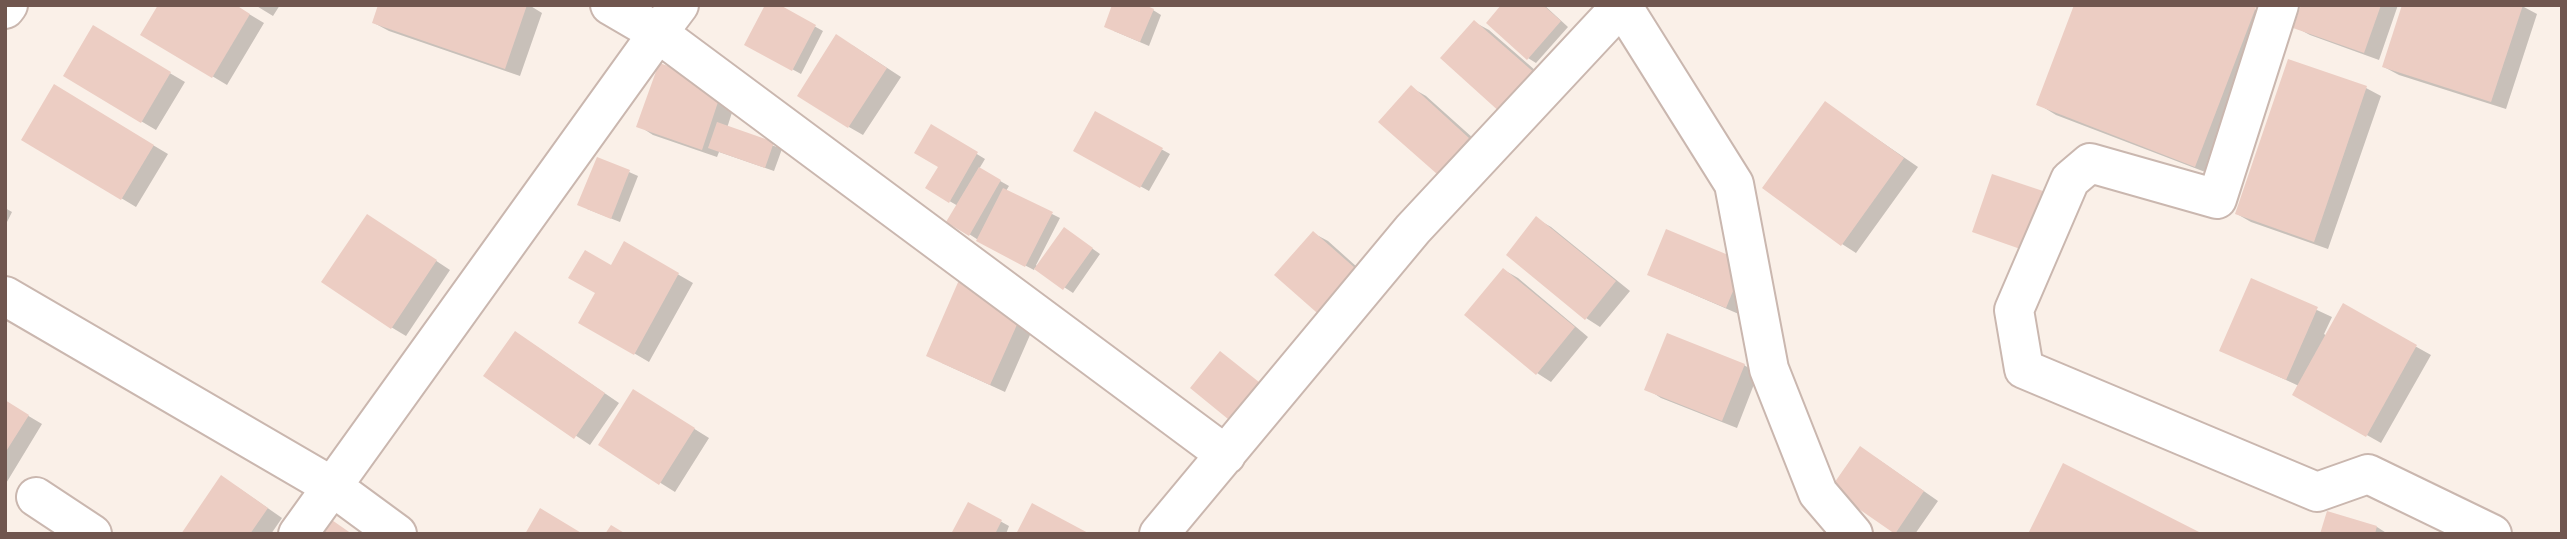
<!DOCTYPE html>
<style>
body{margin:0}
#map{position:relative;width:2567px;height:539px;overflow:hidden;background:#faf0e8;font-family:"Archivo Narrow",sans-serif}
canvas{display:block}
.frame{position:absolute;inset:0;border:7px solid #70564f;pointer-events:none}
</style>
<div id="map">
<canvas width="2567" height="539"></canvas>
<div class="frame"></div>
</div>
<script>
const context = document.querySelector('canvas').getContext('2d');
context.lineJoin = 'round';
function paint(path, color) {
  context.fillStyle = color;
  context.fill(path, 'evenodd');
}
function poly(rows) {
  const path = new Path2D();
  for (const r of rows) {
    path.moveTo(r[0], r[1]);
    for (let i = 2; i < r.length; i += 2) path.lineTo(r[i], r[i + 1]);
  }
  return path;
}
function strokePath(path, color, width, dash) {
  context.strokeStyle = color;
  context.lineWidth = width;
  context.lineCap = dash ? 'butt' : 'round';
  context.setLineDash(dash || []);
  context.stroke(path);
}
const shadow = poly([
 [234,5,264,23,227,85,142,34],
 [255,5,280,5,273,16],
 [380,5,529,5,542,13,520,76,389,31,374,23],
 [776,5,823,31,801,74,746,44],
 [1503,5,1544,5,1568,27,1536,63,1528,58],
 [2076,5,2247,5,2273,19,2213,175,2056,115,2038,104],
 [2303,5,2398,5,2379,60,2310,35,2295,27],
 [2522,6,2537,14,2506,109,2399,75,2384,67],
 [1153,10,1161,15,1149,46,1114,31],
 [1474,22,1489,30,1551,84,1518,121],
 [93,28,185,82,156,130,65,76],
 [852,45,901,77,863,135,849,127],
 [55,87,168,154,136,207,23,139],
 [1412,88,1426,96,1483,147,1452,181,1438,172],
 [2366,88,2381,96,2328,249,2251,222,2237,214],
 [738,94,727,128,782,149,774,171,719,152,717,157,653,135,639,126],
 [1825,103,1918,167,1856,253,1842,244],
 [1096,113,1170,154,1149,191,1075,150],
 [931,126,985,159,979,169,1009,186,1006,191,1060,218,1036,265,1038,267,1072,234,1100,254,1073,293,1035,268,1034,270,986,245,949,221,958,206,927,188,940,166],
 [629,172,638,176,620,222,587,209],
 [5,208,12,212,5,226],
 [1537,219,1551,227,1630,291,1600,327,1586,318],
 [382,225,450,270,406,336,391,327],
 [1313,233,1328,241,1376,284,1277,275],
 [625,244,693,283,649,362,581,322],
 [1744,264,1741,315,1649,275],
 [1504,270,1518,278,1588,337,1551,382,1537,373],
 [2252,280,2332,317,2324,334,2327,336,2343,306,2431,355,2381,443,2294,394,2299,386,2221,350],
 [960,283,1037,319,1005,392,942,363],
 [530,342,619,403,590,445,486,376],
 [1744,365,1758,374,1737,428,1661,398,1647,389],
 [648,400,709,438,675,492,600,445],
 [5,402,42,424,5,485],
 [1875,457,1938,501,1915,534,1898,534,1833,489],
 [236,486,282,518,271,534,183,534],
 [969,504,1009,526,1006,534,953,534],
 [2377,527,2388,534,2322,534]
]);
const building = poly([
 [158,5,236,5,250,14,212,78,140,35],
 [378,5,527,5,505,69,372,23],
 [765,5,780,5,816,25,792,71,744,45],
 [1112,5,1145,5,1154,9,1140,42,1104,27],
 [1501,5,1543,5,1561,21,1527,60,1486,23],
 [2074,5,2256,7,2195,167,2036,105],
 [2301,5,2381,5,2364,53,2293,28],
 [2402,5,2523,5,2491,102,2382,67],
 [1474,20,1537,75,1502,114,1440,58],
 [93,25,171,72,141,123,63,76],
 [836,34,887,68,848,128,797,96],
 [2288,59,2367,86,2314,242,2235,214],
 [659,63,724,84,702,150,636,127],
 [54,84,154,145,121,200,21,140],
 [1411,85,1469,138,1437,174,1378,122],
 [1825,101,1904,158,1841,246,1762,188],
 [1095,111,1163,148,1140,188,1073,151],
 [717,122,774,142,765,168,708,148],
 [931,124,978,152,949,203,925,188,938,167,914,153],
 [597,157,630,170,611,219,577,205],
 [979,167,1001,180,969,236,946,222],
 [1992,174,2046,192,2026,251,1972,232],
 [1003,188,1053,212,1025,267,976,241],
 [367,214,437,260,391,329,321,282],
 [1536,216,1616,281,1585,320,1506,255],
 [1064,227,1093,248,1063,290,1034,269],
 [1666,229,1745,262,1726,308,1647,275],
 [1313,231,1363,275,1324,319,1274,275],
 [624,241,679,273,634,355,578,323,595,293,568,278,585,250,611,265],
 [1503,268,1575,327,1536,375,1464,315],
 [2251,278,2318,307,2286,380,2219,351],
 [959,280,1024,309,990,385,926,356],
 [2343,303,2417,345,2366,437,2292,395],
 [515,331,605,393,574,439,483,376],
 [1667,333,1745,364,1722,421,1644,390],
 [1220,351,1269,390,1239,428,1190,388],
 [633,389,695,428,659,485,598,445],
 [5,400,29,415,5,453],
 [1860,446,1924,491,1895,534,1830,489],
 [2063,463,2203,534,2028,534],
 [221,475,268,508,250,534,181,534],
 [968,502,1002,520,995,534,951,534],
 [1032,503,1090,534,1016,534],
 [540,508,583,534,525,534],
 [2327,511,2377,526,2375,534,2320,534],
 [329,518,352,534,319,534],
 [611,525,626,534,605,534]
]);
const minor = poly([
 [679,5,658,33,1226,455],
 [2279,5,2217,199,2090,163,2070,180,2014,310,2024,369,2317,492,2368,474,2492,534],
 [1623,7,1734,184,1769,369,1818,493,1853,534],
 [5,9,8,5],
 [5,296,333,487,397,534],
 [36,497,92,534],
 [298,534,658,33,610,5],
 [1159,534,1413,229,1622,5]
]);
paint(shadow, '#0003');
paint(building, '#eccdc3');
strokePath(minor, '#cab7af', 42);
strokePath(minor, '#fff', 38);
</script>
